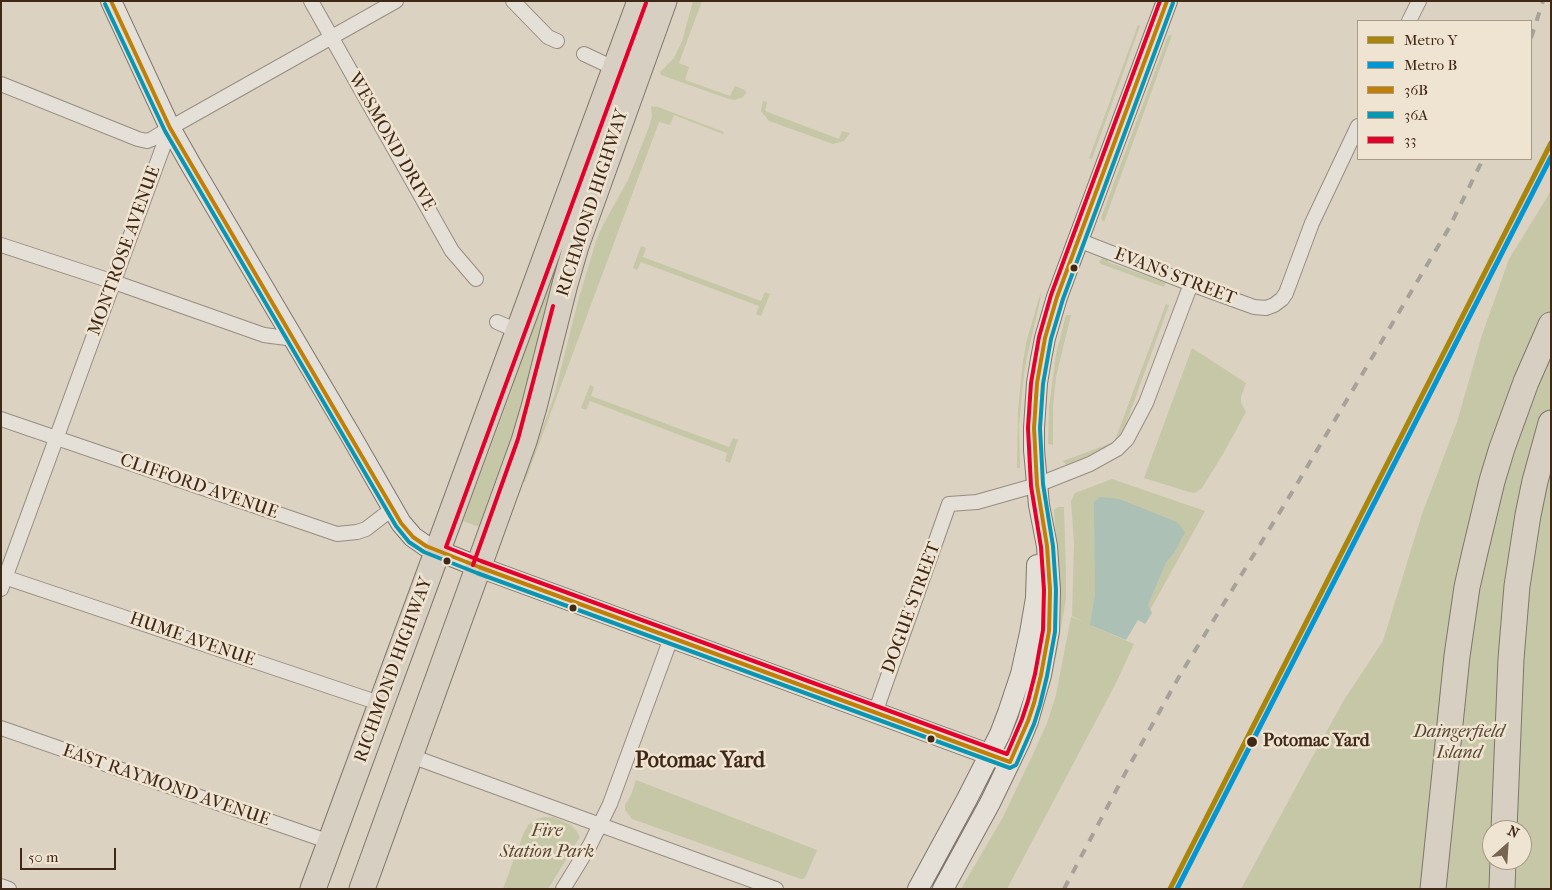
<!DOCTYPE html>
<style>
body{margin:0}
#map{position:relative;width:1552px;height:890px;overflow:hidden;background:#dcd2c2;font-family:"IM FELL French Canon",serif}
canvas{display:block}
.frame{position:absolute;inset:0;border:2px solid #402817;pointer-events:none}
.legend{position:absolute;left:1357px;top:20px;width:175px;height:140px;box-sizing:border-box;background:#efe4d1;border:1px solid #a99987;margin:0;padding:6px 9px;list-style:none;font-size:15px;color:#402817}
.legend li{display:flex;align-items:center;gap:10px;height:25px}
.legend b{width:25px;border:1px solid #a99987}
.north{position:absolute;left:1482px;top:820px;width:50px;height:50px;box-sizing:border-box;background:#efe4d1;border:1px solid #a99987;border-radius:50%;rotate:26deg;font-size:14px;font-weight:700;line-height:20px;text-align:center;color:#402817}
.north::after{content:'';display:block;margin:auto;width:18px;height:22px;background:#776453;clip-path:polygon(50% 0,100% 100%,50% 72%,0 100%)}
.scale{position:absolute;left:20px;top:848px;width:96px;height:22px;box-sizing:border-box;border:2px solid #402817;border-top:0;padding-left:6px;font-size:15px;line-height:18px;white-space:nowrap;color:#402817;-webkit-text-stroke:4px #efe4d1;paint-order:stroke}
</style>
<div id="map">
<canvas width="1552" height="890"></canvas>
<div class="frame"></div>
<ul class="legend">
<li><b style="height:6px;background:#a9850a"></b>Metro Y</li>
<li><b style="height:6px;background:#0396d4"></b>Metro B</li>
<li><b style="height:6px;background:#c08007"></b>36B</li>
<li><b style="height:6px;background:#0a96b3"></b>36A</li>
<li><b style="height:6px;background:#e4002b"></b>33</li>
</ul>
<div class="north">N</div>
<div class="scale">50 m</div>
</div>
<script>
const context = document.querySelector('canvas').getContext('2d');
context.lineJoin = 'round';
function paint(path, color) {
  context.fillStyle = color;
  context.fill(path, 'evenodd');
}
function poly(rows) {
  const path = new Path2D();
  for (const r of rows) {
    path.moveTo(r[0], r[1]);
    for (let i = 2; i < r.length; i += 2) path.lineTo(r[i], r[i + 1]);
  }
  return path;
}
function strokePath(path, color, width, dash) {
  context.strokeStyle = color;
  context.lineWidth = width;
  context.lineCap = dash ? 'butt' : 'round';
  context.setLineDash(dash || []);
  context.stroke(path);
}
function write(font, color, halo, rows, align = 'center') {
  context.font = font + ' "IM FELL French Canon",serif';
  context.lineWidth = 5;
  context.setLineDash([]);
  context.textBaseline = 'middle';
  context.strokeStyle = halo;
  context.fillStyle = color;
  for (const [text, x, y, turn = 0] of rows) {
    context.save();
    context.translate(x, y);
    context.rotate((+turn || 0) * Math.PI / 180);
    context.textAlign = isNaN(turn) ? turn : align;
    if (halo) context.strokeText(text, 0, 0);
    context.fillText(text, 0, 0);
    context.restore();
  }
}
const green = poly([
 [693,1,702,1,679,63,689,67,685,80,730,96,735,86,745,90,746,93,743,97,735,100,729,99,661,75,660,72,674,58,682,41],
 [1138,25,1140,26,1092,159,1089,158],
 [1172,35,1104,222,1101,218,1168,36],
 [763,101,767,102,765,111,839,139,842,131,850,133,844,141,833,144,769,121,761,111],
 [651,106,658,107,724,132,723,134,674,115,670,125,659,122,525,482,523,482,554,396,578,301,596,241,603,225,628,180,649,127,652,116],
 [602,123,578,216,485,529,463,521,513,387,512,369],
 [1551,191,1551,889,1241,889,1303,774,1344,700,1383,641,1422,514,1457,422,1482,335,1509,259],
 [1492,830,1522,830,1522,860,1492,860],
 [641,246,646,248,643,257,761,301,765,292,770,294,761,316,756,314,759,306,641,262,637,270,633,268],
 [1104,256,1107,258,1108,262,1166,283,1164,287,1101,264,1099,262],
 [1041,291,1040,301,1027,357,1024,374,1019,425,1020,468,1017,468,1018,410,1022,369,1026,343],
 [1166,304,1169,305,1124,429,1117,439,1112,445,1095,454,1066,465,1063,461,1101,447,1113,442,1115,440],
 [1066,315,1071,315,1056,377,1053,406,1053,445,1048,444,1049,408,1056,354],
 [1192,348,1246,383,1241,397,1241,403,1246,412,1223,454,1202,488,1198,491,1195,493,1189,492,1144,478],
 [590,385,594,387,591,396,729,447,733,438,738,440,730,463,725,461,727,453,590,401,586,410,581,408],
 [1112,479,1205,511,1150,610,1148,605,1166,563,1174,553,1095,594,1092,626,1134,644,1117,681,1007,889,961,889,1003,817,1034,752,1047,723,1056,695,1071,617,1084,622,1072,616,1074,544,1071,501,1075,493],
 [1058,507,1064,507,1066,574,1066,598,1056,659,1053,658,1059,590,1054,510],
 [636,780,817,850,805,878,801,879,632,819,625,810,625,805,631,795],
 [544,817,553,817,571,825,576,830,580,837,548,889,503,889,524,832,529,824,537,819]
]);
const water = poly([
 [1100,497,1119,499,1177,522,1185,532,1174,553,1166,563,1148,605,1152,613,1145,624,1138,620,1126,640,1090,625,1095,594,1094,502]
]);
const street = poly([
 [311,1,452,251,476,279],
 [513,1,548,37,557,41],
 [1409,21,1419,1],
 [584,54,620,71],
 [1,84,138,139,147,141,152,139,170,128],
 [1078,240,1191,284,1254,307,1266,308,1274,305,1282,299,1286,293,1312,223,1358,126],
 [1,245,114,282,264,335,294,339],
 [497,322,518,331],
 [1,419,337,534,357,532,366,529,392,509],
 [1,576,382,704],
 [1,589,170,128,396,1],
 [875,713,949,504,977,502,1037,485,1090,464,1117,449,1127,439,1146,403,1191,284],
 [1,728,330,842],
 [411,756,776,889],
 [1,886,9,889],
 [563,889,590,845,610,804,671,638]
]);
const secondary = poly([
 [111,1,170,128,191,165,351,436,401,523,413,537,426,546,479,567,1010,762],
 [918,889,967,799,1000,734,1008,713,1021,674,1030,633,1036,598,1037,565],
 [943,889,990,803,1019,743,1028,721,1041,675,1049,631,1050,590,1047,546,1039,505,1034,450,1034,428,1037,383,1041,359,1045,338,1057,297,1167,1]
]);
const highway = poly([
 [1504,830,1511,659,1517,586,1528,515,1535,481,1551,423],
 [313,889,640,1],
 [362,889,524,441,534,407,565,284,576,246,664,1],
 [1433,889,1457,656,1467,587,1475,552,1492,481,1502,448,1526,382,1551,325],
 [1502,889,1503,860]
]);
const rail = poly([
 [1531,38,1543,1],
 [1064,889,1128,768,1180,675,1294,489,1449,228,1483,159]
]);
const bus1 = poly([
 [111,1,170,128,401,523,413,537,426,546,479,567,1010,762,1028,721,1034,703,1041,675,1049,631,1050,590,1047,546,1037,485,1034,428,1037,383,1045,338,1057,297,1167,1]
]);
const bus2 = poly([
 [105,4,165,131,396,526,409,542,424,552,477,573,1010,768,1016,765,1034,724,1040,705,1047,676,1055,632,1056,590,1053,546,1043,484,1040,428,1043,384,1051,339,1063,299,1173,3]
]);
const bus3 = poly([
 [646,3,446,547,481,561,1007,754,1022,719,1028,701,1035,674,1043,630,1044,590,1041,547,1031,486,1028,428,1031,383,1039,337,1051,295,1160,1],
 [473,565,518,439,553,306]
]);
const metro1 = poly([
 [1170,889,1551,143]
]);
const metro2 = poly([
 [1177,889,1551,157]
]);
const markers = [
 [1074,268,4.5,"#402817"],
 [447,561,4.5,"#402817"],
 [573,608,4.5,"#402817"],
 [931,739,4.5,"#402817"],
 [1252,742,6,"#402817"]
];
const streetNames = [
 ["WESMOND DRIVE",391,142,60],
 ["RICHMOND HIGHWAY",593,203,-72],
 ["MONTROSE AVENUE",125,251,-70],
 ["EVANS STREET",1175,277,21],
 ["CLIFFORD AVENUE",199,487,19],
 ["DOGUE STREET",912,608,-70],
 ["HUME AVENUE",192,640,19],
 ["RICHMOND HIGHWAY",394,670,-70],
 ["EAST RAYMOND AVENUE",166,786,19]
];
const parkNames = [
 ["Daingerfield",1459,733],
 ["Island",1459,754],
 ["Fire",547,832],
 ["Station Park",547,853]
];
const stopNames = [
 ["Potomac Yard",1263,742]
];
const districtNames = [
 ["Potomac Yard",700,762]
];
paint(green, '#c5c7a6');
paint(water, '#acc0b6');
strokePath(street, '#968d82', 16);
strokePath(secondary, '#7f766b', 22);
strokePath(highway, '#7f766b', 27);
strokePath(street, '#e4dfd7', 14);
strokePath(secondary, '#e4dfd7', 20);
strokePath(highway, '#d8cfc3', 25);
strokePath(rail, '#a7a199', 4, [9, 9]);
strokePath(bus1, '#c08007', 4);
strokePath(bus2, '#0a96b3', 4);
strokePath(bus3, '#e4002b', 4);
strokePath(metro1, '#a9850a', 5);
strokePath(metro2, '#0396d4', 5);
for (const [x, y, r, color] of markers) {
  const dot = new Path2D();
  dot.arc(x, y, r, 0, 2 * Math.PI);
  context.fillStyle = color;
  context.fill(dot);
  strokePath(dot, '#efe4d1', 2);
}
write('18px', '#402817', '#efe4d1', streetNames);
write('italic 18px', '#57462f', '#efe4d1', parkNames);
write('bold 18px', '#402817', '#efe4d1', stopNames, 'left');
write('bold 22px', '#402817', '#efe4d1', districtNames);
</script>
